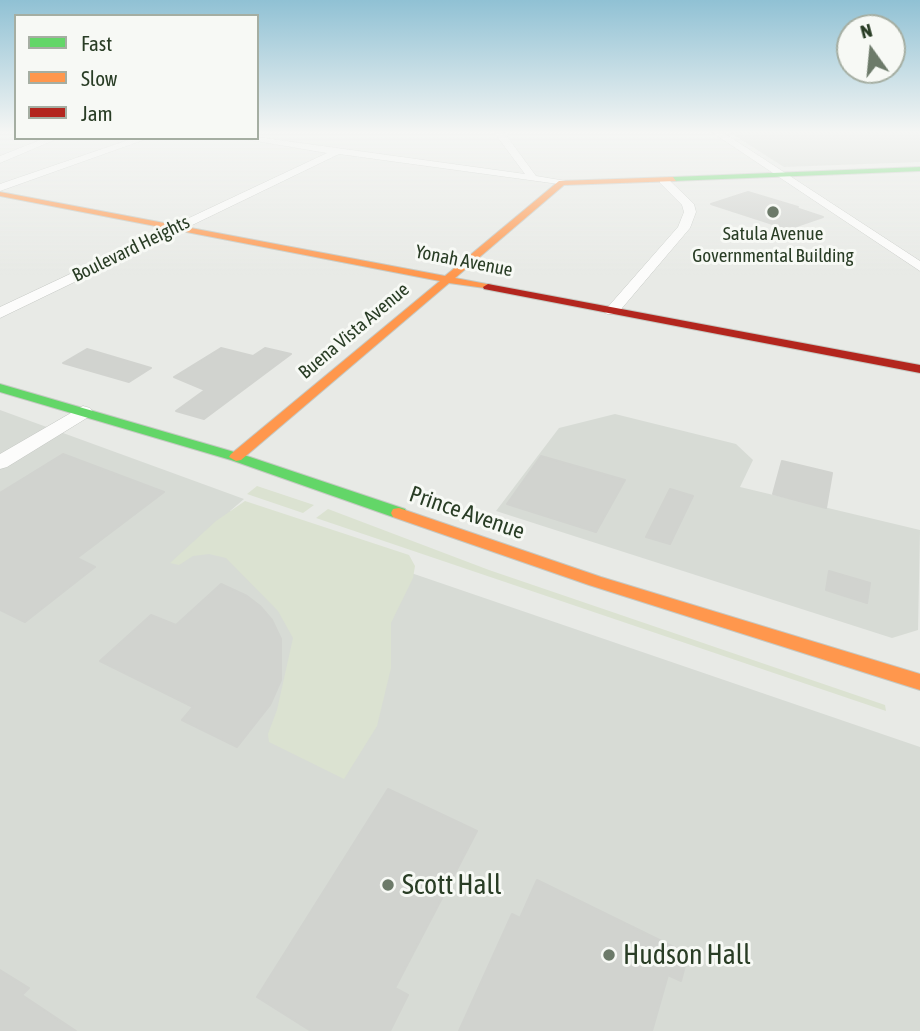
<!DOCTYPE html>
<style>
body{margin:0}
#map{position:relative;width:920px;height:1031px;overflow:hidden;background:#e8eae6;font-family:"Asap Condensed",sans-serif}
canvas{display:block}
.legend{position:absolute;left:14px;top:14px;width:245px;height:126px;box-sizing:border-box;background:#f7f9f5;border:2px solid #a5aea2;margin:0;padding:9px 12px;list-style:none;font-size:21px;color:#293d25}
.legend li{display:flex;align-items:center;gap:14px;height:35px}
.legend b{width:35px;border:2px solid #a5aea2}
.north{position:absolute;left:836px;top:14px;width:70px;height:70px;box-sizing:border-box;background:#f7f9f5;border:2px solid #a5aea2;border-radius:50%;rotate:345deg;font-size:19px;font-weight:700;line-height:28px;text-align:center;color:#293d25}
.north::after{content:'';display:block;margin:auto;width:24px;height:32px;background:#6c7a69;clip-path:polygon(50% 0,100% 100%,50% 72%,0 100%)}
</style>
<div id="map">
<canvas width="920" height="1031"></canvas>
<ul class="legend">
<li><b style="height:9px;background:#63d668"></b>Fast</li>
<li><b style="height:9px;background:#ff974d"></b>Slow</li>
<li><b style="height:9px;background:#b3261e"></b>Jam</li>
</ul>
<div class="north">N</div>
</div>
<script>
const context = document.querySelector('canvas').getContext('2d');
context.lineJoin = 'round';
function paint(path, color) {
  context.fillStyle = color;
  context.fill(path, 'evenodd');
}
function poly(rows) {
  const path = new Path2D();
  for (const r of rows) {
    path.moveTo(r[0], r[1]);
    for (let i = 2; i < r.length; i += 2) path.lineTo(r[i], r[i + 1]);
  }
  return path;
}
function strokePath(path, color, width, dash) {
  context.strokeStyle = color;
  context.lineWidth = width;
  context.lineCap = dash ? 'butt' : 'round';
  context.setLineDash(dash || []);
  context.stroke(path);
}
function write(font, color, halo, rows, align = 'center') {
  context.font = font + ' "Asap Condensed",sans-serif';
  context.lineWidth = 6;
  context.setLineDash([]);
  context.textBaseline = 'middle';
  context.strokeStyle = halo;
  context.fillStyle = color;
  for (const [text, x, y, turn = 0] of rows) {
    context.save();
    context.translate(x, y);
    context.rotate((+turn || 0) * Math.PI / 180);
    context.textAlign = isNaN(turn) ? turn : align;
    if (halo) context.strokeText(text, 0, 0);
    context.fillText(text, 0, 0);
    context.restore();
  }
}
const built = poly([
 [727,131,920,131,920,162,784,167],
 [0,410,244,499,230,511,920,747,920,1031,0,1031],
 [615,414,736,444,753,460,740,487,920,530,918,630,892,638,496,511,559,428]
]);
const green = poly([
 [257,486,314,505,303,513,247,494],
 [245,501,409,555,415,566,413,578,391,623,391,668,377,726,344,779,269,742,268,734,277,710,293,638,278,611,226,558,209,554,193,556,179,565,170,563,216,521],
 [328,509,489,570,885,705,886,711,316,518]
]);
const building = poly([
 [748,192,798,207,796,208,823,217,788,229,711,204,748,192],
 [221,348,253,356,265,348,291,354,204,419,176,411,205,390,174,377,221,348],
 [87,349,151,368,129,382,63,363,87,349],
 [63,454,164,492,77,558,95,567,25,622,0,610,0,493,63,454],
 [541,456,625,480,596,532,507,504,541,456],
 [782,461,832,473,826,508,773,494,782,461],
 [670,489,693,496,670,544,646,537,670,489],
 [829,571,870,583,867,603,826,590,829,571],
 [221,584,247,596,260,606,272,620,281,639,281,680,270,705,237,747,182,720,193,707,100,661,151,615,176,625,221,584],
 [388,789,477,831,395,988,408,995,390,1031,311,1031,257,997,388,789],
 [537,880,688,954,681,981,668,975,652,1031,459,1031,512,914,520,918,537,880],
 [0,970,29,988,22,995,76,1031,0,1031,0,970]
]);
const street = poly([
 [493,131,503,131,536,176,566,181,566,185,339,154,0,318,0,307,327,153,238,138,257,137,525,174,493,131],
 [710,131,721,131,920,261,920,271,710,131],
 [45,138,59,138,0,163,0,156,45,138],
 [134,138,149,138,0,191,0,184,134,138],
 [660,179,668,179,694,204,696,212,690,228,617,314,607,314,604,311,607,308,678,227,684,212,682,205,660,183,660,179],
 [83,406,90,408,93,412,90,416,7,467,0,469,0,454,83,406]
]);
const fast = poly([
 [920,167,920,171,673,181,669,179,673,177,920,167],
 [0,384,241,454,405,509,407,513,405,517,393,517,231,460,0,392,0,384]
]);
const slow = poly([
 [673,177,676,181,564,185,455,278,492,285,492,289,449,283,241,460,236,461,229,457,231,454,440,281,0,196,0,192,445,276,559,181,673,177],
 [399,508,601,577,920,674,920,690,589,585,393,517,391,513,393,509,399,508]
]);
const jam = poly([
 [488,284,920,365,920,373,484,289,483,287,488,284]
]);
const markers = [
 [773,212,7,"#6c7a69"],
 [388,885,7,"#6c7a69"],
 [609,955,7,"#6c7a69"]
];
const farPoinames = [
 ["Satula Avenue",773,234],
 ["Governmental Building",773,256]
];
const farStreetnames = [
 ["Boulevard Heights",131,249,-26],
 ["Yonah Avenue",464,261,11],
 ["Buena Vista Avenue",354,331,-40]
];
const streetNames = [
 ["Prince Avenue",467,513,19]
];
const nearPoinames = [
 ["Scott Hall",402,885],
 ["Hudson Hall",623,955]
];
paint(built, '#d7dbd5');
paint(green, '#dbe2d1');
paint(building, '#d1d3cf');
strokePath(building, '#d1d3cf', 2);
strokePath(street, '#c4c7c3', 1);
strokePath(fast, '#c5c9c3', 2);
strokePath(slow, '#c5c9c3', 2);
strokePath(jam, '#c5c9c3', 2);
paint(street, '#fcfcfb');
paint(fast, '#63d668');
paint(slow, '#ff974d');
paint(jam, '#b3261e');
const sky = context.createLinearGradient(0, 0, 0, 275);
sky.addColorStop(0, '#90c1d4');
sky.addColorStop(0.48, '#f5f6f4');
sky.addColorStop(1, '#f5f6f400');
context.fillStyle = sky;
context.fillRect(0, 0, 920, 275);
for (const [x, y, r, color] of markers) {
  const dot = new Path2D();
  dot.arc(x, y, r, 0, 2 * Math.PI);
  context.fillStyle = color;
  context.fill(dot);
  strokePath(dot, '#f7f9f5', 2.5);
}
write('19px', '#293d25', '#f7f9f5', farPoinames);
write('19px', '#293d25', '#f7f9f5', farStreetnames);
write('23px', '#293d25', '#f7f9f5', streetNames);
write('28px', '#293d25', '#f7f9f5', nearPoinames, 'left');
</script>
